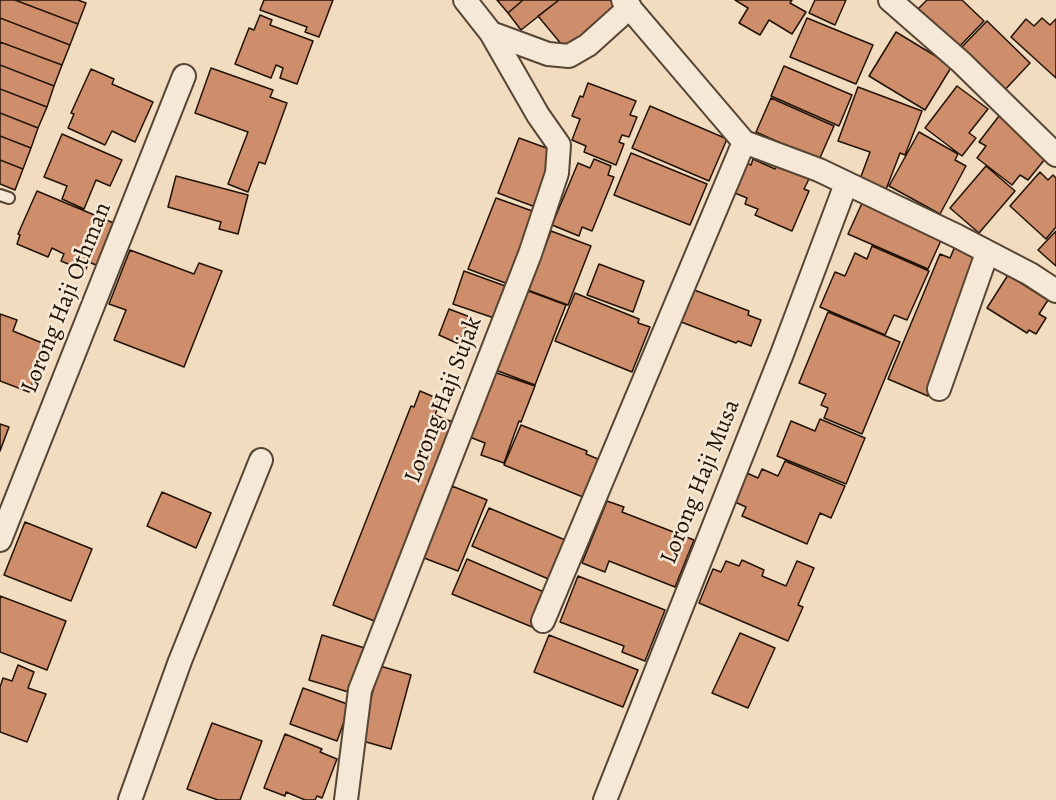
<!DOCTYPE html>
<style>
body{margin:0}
canvas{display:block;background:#f1dcc0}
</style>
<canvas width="1056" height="800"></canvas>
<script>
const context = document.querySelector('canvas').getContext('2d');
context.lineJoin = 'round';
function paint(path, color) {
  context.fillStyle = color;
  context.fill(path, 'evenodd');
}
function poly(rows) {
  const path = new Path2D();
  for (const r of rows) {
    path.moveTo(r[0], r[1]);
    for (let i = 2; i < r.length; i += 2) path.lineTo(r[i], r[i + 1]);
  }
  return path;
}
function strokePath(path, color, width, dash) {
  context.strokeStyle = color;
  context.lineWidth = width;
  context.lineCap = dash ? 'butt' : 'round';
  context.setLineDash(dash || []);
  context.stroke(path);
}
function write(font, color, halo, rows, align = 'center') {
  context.font = font + ' Alegreya,serif';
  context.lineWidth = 5;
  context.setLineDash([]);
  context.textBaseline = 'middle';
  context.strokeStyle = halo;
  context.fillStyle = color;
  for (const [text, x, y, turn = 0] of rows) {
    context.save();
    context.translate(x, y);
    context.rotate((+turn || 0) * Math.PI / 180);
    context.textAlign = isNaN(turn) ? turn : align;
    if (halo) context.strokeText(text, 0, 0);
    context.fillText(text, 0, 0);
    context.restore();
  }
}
const building = poly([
 [0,0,15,0,78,24,70,45,0,18,0,0],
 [15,0,78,0,86,3,78,24,15,0],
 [264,0,333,0,319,37,305,32,307,27,260,10,264,0],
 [497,0,523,0,508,13,497,0],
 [523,0,559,0,521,30,508,13,523,0],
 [559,0,614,0,620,8,567,51,538,16,559,0],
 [735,0,792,0,790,3,806,12,792,34,769,20,760,35,739,23,748,8,735,0],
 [815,0,846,0,835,25,809,13,815,0],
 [927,0,962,0,984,21,957,49,918,9,927,0],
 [260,15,272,20,270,25,313,41,297,84,280,78,283,68,276,65,271,78,235,64,249,28,254,30,260,15],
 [0,18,70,45,62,65,0,42,0,18],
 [807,18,873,45,856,84,790,57,807,18],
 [1042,18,1050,25,1056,19,1056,78,1011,37,1026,19,1034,26,1042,18],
 [987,21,1030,63,1002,93,958,51,987,21],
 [896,32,952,66,925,110,869,76,896,32],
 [0,42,62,65,54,86,0,65,0,42],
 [0,65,54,86,47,107,0,89,0,65],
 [784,66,852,95,839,126,771,96,784,66],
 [211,68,273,90,270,97,287,103,265,164,259,162,248,192,228,184,248,132,195,113,211,68],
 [91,69,114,79,112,84,153,102,135,142,112,131,105,145,68,128,74,114,71,113,91,69],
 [588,83,636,101,630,115,637,117,629,137,622,135,619,142,624,144,616,165,584,152,586,146,572,140,580,119,572,116,580,96,583,97,588,83],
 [957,86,988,109,969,133,976,138,962,156,925,128,957,86],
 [858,87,922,111,905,155,900,153,885,192,859,182,870,152,838,141,858,87],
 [0,89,47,107,38,128,0,113,0,89],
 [771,98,834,126,819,160,756,132,771,98],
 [650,106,727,139,709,181,632,148,650,106],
 [0,113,38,128,31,148,0,136,0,113],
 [999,116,1041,149,1037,153,1045,159,1028,180,1020,175,1012,185,977,158,986,146,979,142,999,116],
 [919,132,958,154,955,160,966,166,940,214,889,186,919,132],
 [62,134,122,160,110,186,96,180,84,209,62,199,67,186,44,177,62,134],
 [0,136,31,148,23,169,0,160,0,136],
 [519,138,552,150,538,208,498,193,519,138],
 [631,153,707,184,690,225,614,195,631,153],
 [594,159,611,166,608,175,614,177,592,231,582,227,579,236,552,225,578,163,590,168,594,159],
 [753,159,775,169,777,165,809,179,804,189,809,191,792,231,755,215,758,209,745,204,747,198,730,191,743,162,751,165,753,159],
 [0,160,23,169,15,190,0,184,0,160],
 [986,166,1015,191,979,233,950,208,986,166],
 [1040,172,1048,180,1053,175,1056,178,1056,227,1046,239,1010,206,1040,172],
 [176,176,248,195,238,234,219,229,221,222,168,207,176,176],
 [37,191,116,224,98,266,89,262,85,271,61,261,64,254,52,248,48,257,17,244,20,235,18,234,37,191],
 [496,198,535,212,508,284,468,269,496,198],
 [863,201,943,236,928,269,848,234,863,201],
 [551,231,591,246,568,305,525,289,535,263,538,265,551,231],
 [1056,231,1056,266,1038,250,1056,231],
 [956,244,977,253,980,270,928,396,888,379,940,254,950,258,956,244],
 [872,246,929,271,907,320,894,315,885,335,820,307,835,272,845,276,855,253,867,259,872,246],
 [130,250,194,274,199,263,222,271,184,367,114,340,126,310,109,304,130,250],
 [599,264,644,281,633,312,587,295,599,264],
 [464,271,508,287,497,319,453,304,464,271],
 [1008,275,1048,300,1039,314,1046,318,1036,334,1029,330,1027,333,987,308,1008,275],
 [689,288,749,311,748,315,761,320,751,346,738,341,736,343,676,320,689,288],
 [523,289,566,305,535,385,493,369,523,289],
 [575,293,639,319,638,323,650,327,632,372,555,341,575,293],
 [449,309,470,317,459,344,439,335,449,309],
 [828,312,900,342,862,434,824,418,828,408,821,405,826,394,799,383,828,312],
 [0,314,17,320,13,331,47,345,29,392,0,381,0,314],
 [491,371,535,386,521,422,519,421,504,463,481,455,485,443,467,436,491,371],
 [420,391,441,400,435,415,455,423,377,622,333,605,411,406,414,407,420,391],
 [820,419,865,438,846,484,777,456,791,421,815,431,820,419],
 [0,424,9,427,0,451,0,424],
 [521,425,587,451,586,454,598,459,583,497,504,465,521,425],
 [785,461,845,486,831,518,820,513,807,544,742,516,746,507,735,502,747,473,758,478,762,469,778,476,785,461],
 [452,486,487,500,458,571,424,558,452,486],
 [162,492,211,513,196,548,147,526,162,492],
 [607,501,624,507,622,512,694,540,675,587,609,561,605,572,582,563,607,501],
 [489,508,570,542,553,581,472,546,489,508],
 [25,522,92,549,71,601,4,575,25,522],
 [467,559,551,595,537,629,452,594,467,559],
 [742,560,764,570,762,576,786,586,797,561,814,568,798,605,803,607,788,641,699,603,713,569,721,572,726,561,739,566,742,560],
 [578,576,665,610,645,661,622,652,624,646,560,622,578,576],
 [0,596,66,621,47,670,0,652,0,596],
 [740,633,775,648,748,708,712,693,740,633],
 [322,635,368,649,355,694,309,680,322,635],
 [549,635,638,670,623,707,534,672,549,635],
 [18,665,34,672,28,688,46,694,27,742,0,732,0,687,3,678,12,681,18,665],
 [380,666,411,675,391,749,359,740,380,666],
 [303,688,350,705,337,741,290,724,303,688],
 [212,723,262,741,240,800,218,800,187,789,212,723],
 [285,734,322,749,320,752,337,759,322,798,317,796,315,800,305,800,286,792,285,796,264,788,285,734]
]);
const lane = poly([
 [0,195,9,198]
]);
const street = poly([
 [623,0,744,142,819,170,957,236,1030,274,1056,291],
 [890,0,961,62,1056,155],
 [491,33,548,54,569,56,588,45,630,7],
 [939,389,987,253],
 [0,540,184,76],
 [543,621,744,142],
 [130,800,180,661,261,460],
 [346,800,360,690,530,254,557,173,559,145,538,115,491,33,465,0],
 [605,800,782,354,846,184]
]);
const streetNames = [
 ["Lorong Haji Othman",67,298,-68],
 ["Lorong Haji Sujak",444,400,-69],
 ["Lorong Haji Musa",701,482,-68]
];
paint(building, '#cf8e6b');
strokePath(building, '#221306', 1.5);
strokePath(lane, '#564534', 14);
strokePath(street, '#564534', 26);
strokePath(lane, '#f6e8d6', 10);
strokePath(street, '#f6e8d6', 22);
write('24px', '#221306', '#f6e8d6', streetNames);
</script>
